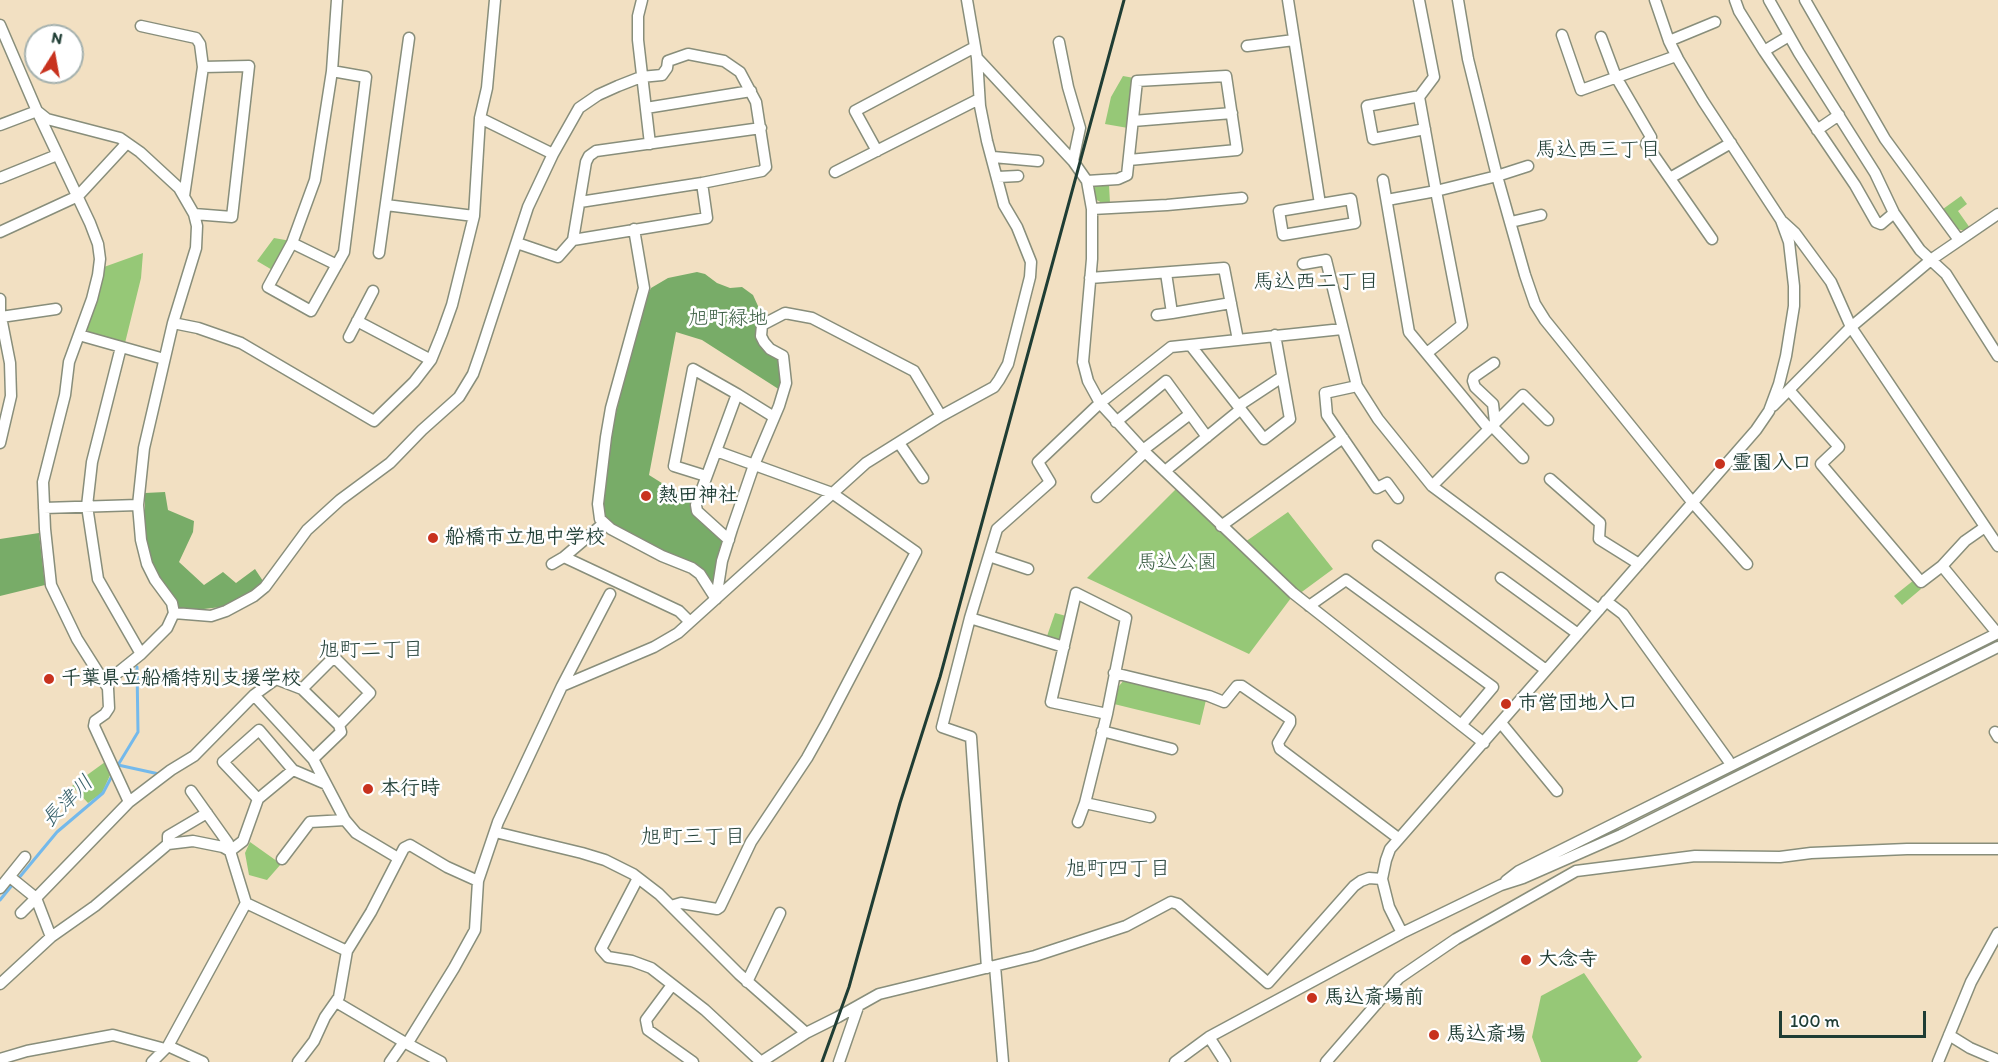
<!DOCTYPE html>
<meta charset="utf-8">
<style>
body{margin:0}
#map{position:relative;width:1998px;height:1062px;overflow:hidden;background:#f2e0c2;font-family:Itim,sans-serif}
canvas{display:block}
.north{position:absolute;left:24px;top:24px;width:60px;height:60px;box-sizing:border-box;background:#fff;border:2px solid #a5b1ae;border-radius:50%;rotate:11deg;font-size:16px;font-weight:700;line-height:24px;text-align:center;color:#1f3d34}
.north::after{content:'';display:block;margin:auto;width:21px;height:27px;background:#c8321e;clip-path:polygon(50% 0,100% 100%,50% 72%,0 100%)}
.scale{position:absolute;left:1779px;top:1011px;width:147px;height:27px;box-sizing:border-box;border:3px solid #1f3d34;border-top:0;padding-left:8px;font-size:18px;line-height:21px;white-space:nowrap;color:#1f3d34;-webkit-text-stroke:4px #fff;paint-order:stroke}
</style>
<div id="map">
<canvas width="1998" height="1062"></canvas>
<div class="north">N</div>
<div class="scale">100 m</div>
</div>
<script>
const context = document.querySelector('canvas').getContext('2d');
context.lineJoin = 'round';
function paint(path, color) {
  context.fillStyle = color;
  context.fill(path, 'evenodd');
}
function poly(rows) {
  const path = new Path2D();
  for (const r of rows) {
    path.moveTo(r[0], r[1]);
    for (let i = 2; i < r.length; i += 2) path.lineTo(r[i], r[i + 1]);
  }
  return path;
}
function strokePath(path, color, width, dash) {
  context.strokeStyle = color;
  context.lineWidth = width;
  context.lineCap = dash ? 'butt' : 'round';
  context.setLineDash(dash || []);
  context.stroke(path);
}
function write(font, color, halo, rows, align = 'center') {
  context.font = font + ' Itim,"Klee One",sans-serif';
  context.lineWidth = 5;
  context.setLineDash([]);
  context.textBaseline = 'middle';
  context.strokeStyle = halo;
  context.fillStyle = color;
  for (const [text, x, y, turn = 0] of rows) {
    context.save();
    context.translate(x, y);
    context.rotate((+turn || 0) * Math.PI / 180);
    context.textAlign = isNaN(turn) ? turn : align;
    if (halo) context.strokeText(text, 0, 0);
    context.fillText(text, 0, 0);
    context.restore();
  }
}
const green = poly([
 [1123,76,1134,78,1128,128,1105,124,1111,97],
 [1109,185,1110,203,1102,203,1095,199,1093,186],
 [1961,196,1967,204,1958,211,1970,228,1965,231,1957,229,1943,209],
 [274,238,291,241,274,271,257,261],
 [143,253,141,278,125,343,89,333,85,326,104,267],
 [1176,489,1291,598,1249,654,1087,578],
 [1288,512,1333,569,1299,594,1245,542],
 [1914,580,1921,589,1902,605,1894,596],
 [1055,613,1070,617,1064,638,1057,642,1046,639],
 [1124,680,1206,700,1200,725,1114,704,1119,686],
 [105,762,111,773,102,793,88,803,72,786],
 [250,842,281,864,267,880,249,875,245,853],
 [1584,973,1642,1057,1637,1062,1541,1062,1532,1037,1541,996]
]);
const forest = poly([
 [697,272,705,274,717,283,730,288,742,287,753,295,758,306,759,330,779,356,783,377,780,390,702,340,676,332,649,475,692,502,725,542,715,584,709,583,674,557,613,526,604,517,601,506,610,437,644,302,651,288,668,278],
 [165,492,168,510,194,521,193,532,179,562,204,585,223,572,236,583,255,569,263,581,250,595,221,607,178,612,156,576,145,540,145,493],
 [39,533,45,585,0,596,0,539]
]);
const stream = poly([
 [118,765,138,732,137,667],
 [116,768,118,765,159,774],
 [18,879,57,832,103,793,113,774],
 [0,900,13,884]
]);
const minor = poly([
 [642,0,638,16,638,40,650,144],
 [1288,0,1320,204],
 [1419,0,1434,77,1419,97,1436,191,1497,176,1528,166],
 [1458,0,1468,59,1497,176,1525,275,1535,304,1545,320,1693,503,1747,564],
 [1735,0,1739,11,1764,51],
 [1769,0,1799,53,1875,173,1894,213,1920,250,1946,274,1998,356],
 [1805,0,1885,139,1959,240],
 [0,25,37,111,47,119,120,138,140,152,179,188,194,214,197,226,196,248,173,323,144,448,138,505,141,540,147,564,155,580,172,603,174,613,167,628,141,654,105,683],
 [141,26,196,38,200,44,203,67],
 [1562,35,1581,90,1676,56],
 [1789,36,1764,51,1855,185,1876,222,1881,224,1894,213],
 [1601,37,1616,77,1651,137,1646,144,1712,239],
 [1669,41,1715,22],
 [1059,42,1068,87,1080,128,1073,161],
 [1247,46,1294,40],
 [977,58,1073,161,1087,181,1092,209,1092,259,1083,362,1088,381,1100,403,1145,452,1293,593,1484,743],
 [332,71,366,77,344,252,311,311,268,287,292,243,315,180,332,71,337,0],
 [1420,96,1367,106,1373,139,1425,129],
 [646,108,751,91],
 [480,118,553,154],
 [1133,121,1232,113],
 [0,125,37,111,90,223,98,244,100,259,98,275,92,299,69,362,65,395,43,482,45,529,51,585,77,639,108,688,109,708,105,714,95,721,94,726,129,802,36,898,51,937,0,984],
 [1817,130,1839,115],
 [877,151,855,111,975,47],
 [993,157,1038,161],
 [835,172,979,99],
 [998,177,1018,176],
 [0,178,57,155],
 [1670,178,1731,143],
 [1383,180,1409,332,1489,429],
 [1087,181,1118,179,1127,175,1137,81,1226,76,1237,150,1129,160],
 [184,196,203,67,249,66,232,217,194,214],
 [1351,199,1355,223,1283,235,1279,211,1351,199],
 [1387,200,1436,191,1462,325,1427,353],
 [386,205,474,216],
 [1092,209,1167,205,1242,198],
 [1511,222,1541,215],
 [1783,222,1795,233,1831,282,1851,327,1998,546],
 [634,229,644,288,611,408,606,437,598,504,600,519,611,529,662,556,692,568,700,574,716,599],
 [0,232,78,196,127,143],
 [573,240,707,218,702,183],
 [292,243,337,265],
 [517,243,558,257,573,240,586,162,589,156,596,151,761,128],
 [379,253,409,38],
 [1303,264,1326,260,1357,386,1378,419,1432,486,1599,610],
 [1166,273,1172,313,1231,303],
 [1090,278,1224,268,1238,340],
 [0,299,0,317],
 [1157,315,1172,313],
 [357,321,431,360],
 [173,323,198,328,241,343,374,421,414,382,431,360,442,333,452,305,474,216,480,118,487,88,495,0],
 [79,335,164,359],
 [349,337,373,291],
 [1191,346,1264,439,1290,419,1275,335],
 [121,347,92,462,87,506,98,579,141,654],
 [1494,363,1474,377,1473,381,1475,387,1493,404,1495,422],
 [1357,386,1325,393,1327,415,1377,488,1387,483,1398,498],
 [1789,390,1839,447,1821,464,1921,582,1942,566,1965,541,1985,527],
 [737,394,774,417],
 [1238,406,1282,377],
 [1773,406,1851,327,1932,259,1998,214],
 [1116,422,1166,381,1207,437],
 [1492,426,1523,458],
 [0,443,11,396,10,363,1,317,56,309],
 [899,443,923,478],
 [1143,450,1190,414],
 [716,451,696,505,697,511,729,540],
 [1165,471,1241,409],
 [1550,479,1600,523,1599,539,1639,564],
 [1432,486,1523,395,1548,420],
 [1097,497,1145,452],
 [44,508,138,505],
 [1221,526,1343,438],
 [1378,546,1546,670],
 [989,556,1028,569],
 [564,557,679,611,690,622],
 [552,564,564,557,604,523],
 [1942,566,1997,633],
 [1501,578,1578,634],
 [716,599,722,561,732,529,754,465,779,406,786,383,783,356,770,349,764,342,761,336,762,325,785,313,812,318,914,371,941,416],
 [1606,601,1623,614,1728,760],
 [1309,606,1346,580,1493,687,1461,725],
 [174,613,211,616,226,611,254,596,265,587,307,530,340,500,390,463,422,430,459,397,473,374,481,351,528,207,553,154,579,108,598,95,618,86,641,77,662,75,667,68,668,61,688,54,724,61,740,72,756,102,766,167,762,171,702,183,580,202],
 [970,618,1064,647],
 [1114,673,1209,696,1224,702,1237,686,1242,686,1290,719,1290,723,1278,743,1280,749,1398,838],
 [562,686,654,647,678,633,866,463,941,416,994,387,999,380,1008,364,1030,277,1031,262,1017,227,1004,205,987,141,980,106,977,58,967,0],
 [302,689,334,657,370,693,339,725],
 [254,695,313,759,345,820,356,833,398,858],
 [1501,723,1557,791],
 [1102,731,1172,749],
 [1995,732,1998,737],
 [191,791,228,843,230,851,243,841,258,799,293,770,326,784],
 [258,799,223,762,259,730,293,770],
 [129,802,171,770,194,756,254,695,276,679,302,689,339,725,341,732,313,759],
 [1085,803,1150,817],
 [1078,822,1085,803,1107,714,1126,618,1076,593,1051,702,1107,714],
 [495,832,582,853,605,860,633,874,659,894,739,974,806,1033],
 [168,844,168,836,207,813],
 [282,859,310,822,345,820],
 [10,877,36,898,21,913],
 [638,878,601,949,608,957,632,961,651,968,705,1010,761,1062],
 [1506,881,1519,871,1998,633],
 [0,888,25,857],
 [246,903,347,951],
 [671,906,681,903,717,909,720,907,751,842,807,758,826,724,916,552,832,493,716,451,737,394,693,369,674,466,706,476],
 [1402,933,1389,907,1382,879,1386,860,1390,849,1756,430,1769,411,1779,384,1786,356,1794,306,1794,286,1789,242,1781,220,1703,101,1678,59,1669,41,1655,0],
 [51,937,95,906,168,844,193,841,223,847,230,851,246,903,168,1046,152,1062],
 [995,966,1003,1062],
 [987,968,971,737,942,727,970,618,997,529,1050,482,1038,462,1100,403,1171,347,1342,329],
 [747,982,780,913],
 [672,985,646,1020,648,1030,693,1062],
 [336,1002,404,1042,441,1062],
 [1949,1035,1970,1048,1998,1060],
 [1209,1037,1225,1062],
 [407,1044,454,968,475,930,478,881,498,822,562,686,610,594],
 [168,1046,203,1062],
 [0,1059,27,1051,113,1035,165,1049],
 [298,1062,314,1041,325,1017,339,997,347,951,371,912,404,848,410,845,447,867,478,881],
 [390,1062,404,1042],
 [761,1062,806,1033,838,1017,879,994,1035,956,1126,926,1171,902,1178,904,1268,983,1354,886,1361,881,1369,878,1382,879],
 [839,1062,858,1007],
 [1175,1062,1209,1037,1402,933,1501,885,1523,878,1621,835,1998,647],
 [1326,1062,1399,978,1456,939,1576,871,1695,856,1780,857,1811,853,1907,849,1998,849],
 [1938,1062,1971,982,1998,933]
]);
const rail = poly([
 [822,1062,849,987,900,803,940,677,1124,0]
]);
const markers = [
 [1720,464,6,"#c8321e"],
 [646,496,6,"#c8321e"],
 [433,538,6,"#c8321e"],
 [49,679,6,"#c8321e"],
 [1506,704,6,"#c8321e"],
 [368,789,6,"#c8321e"],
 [1526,960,6,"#c8321e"],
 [1312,998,6,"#c8321e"],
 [1434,1035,6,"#c8321e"]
];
const parkNames = [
 ["旭町緑地",728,319],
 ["馬込公園",1177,563]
];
const poiNames = [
 ["霊園入口",1732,464],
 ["熱田神社",658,496],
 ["船橋市立旭中学校",445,538],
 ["千葉県立船橋特別支援学校",61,679],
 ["市営団地入口",1518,704],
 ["本行時",380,789],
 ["大念寺",1538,960],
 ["馬込斎場前",1324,998],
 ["馬込斎場",1446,1035]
];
const neighbourhoodNames = [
 ["馬込西三丁目",1598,151],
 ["馬込西二丁目",1316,283],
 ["旭町二丁目",371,651],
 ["旭町三丁目",693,838],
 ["旭町四丁目",1118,870]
];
const waterNames = [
 ["長津川",68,802,-45]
];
paint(green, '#96c877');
paint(forest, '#78ac68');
strokePath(stream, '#74b9eb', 3);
strokePath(minor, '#888e7b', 13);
strokePath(minor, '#fff', 10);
strokePath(rail, '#1f3d34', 3);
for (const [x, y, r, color] of markers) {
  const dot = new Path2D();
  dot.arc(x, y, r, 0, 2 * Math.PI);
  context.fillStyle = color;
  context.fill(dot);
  strokePath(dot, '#fff', 2);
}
write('20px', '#3d6045', '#fff', parkNames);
write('bold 20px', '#1f3d34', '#fff', poiNames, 'left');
write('21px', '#1f3d34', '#fff', neighbourhoodNames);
write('italic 21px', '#39626b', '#fff', waterNames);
</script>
